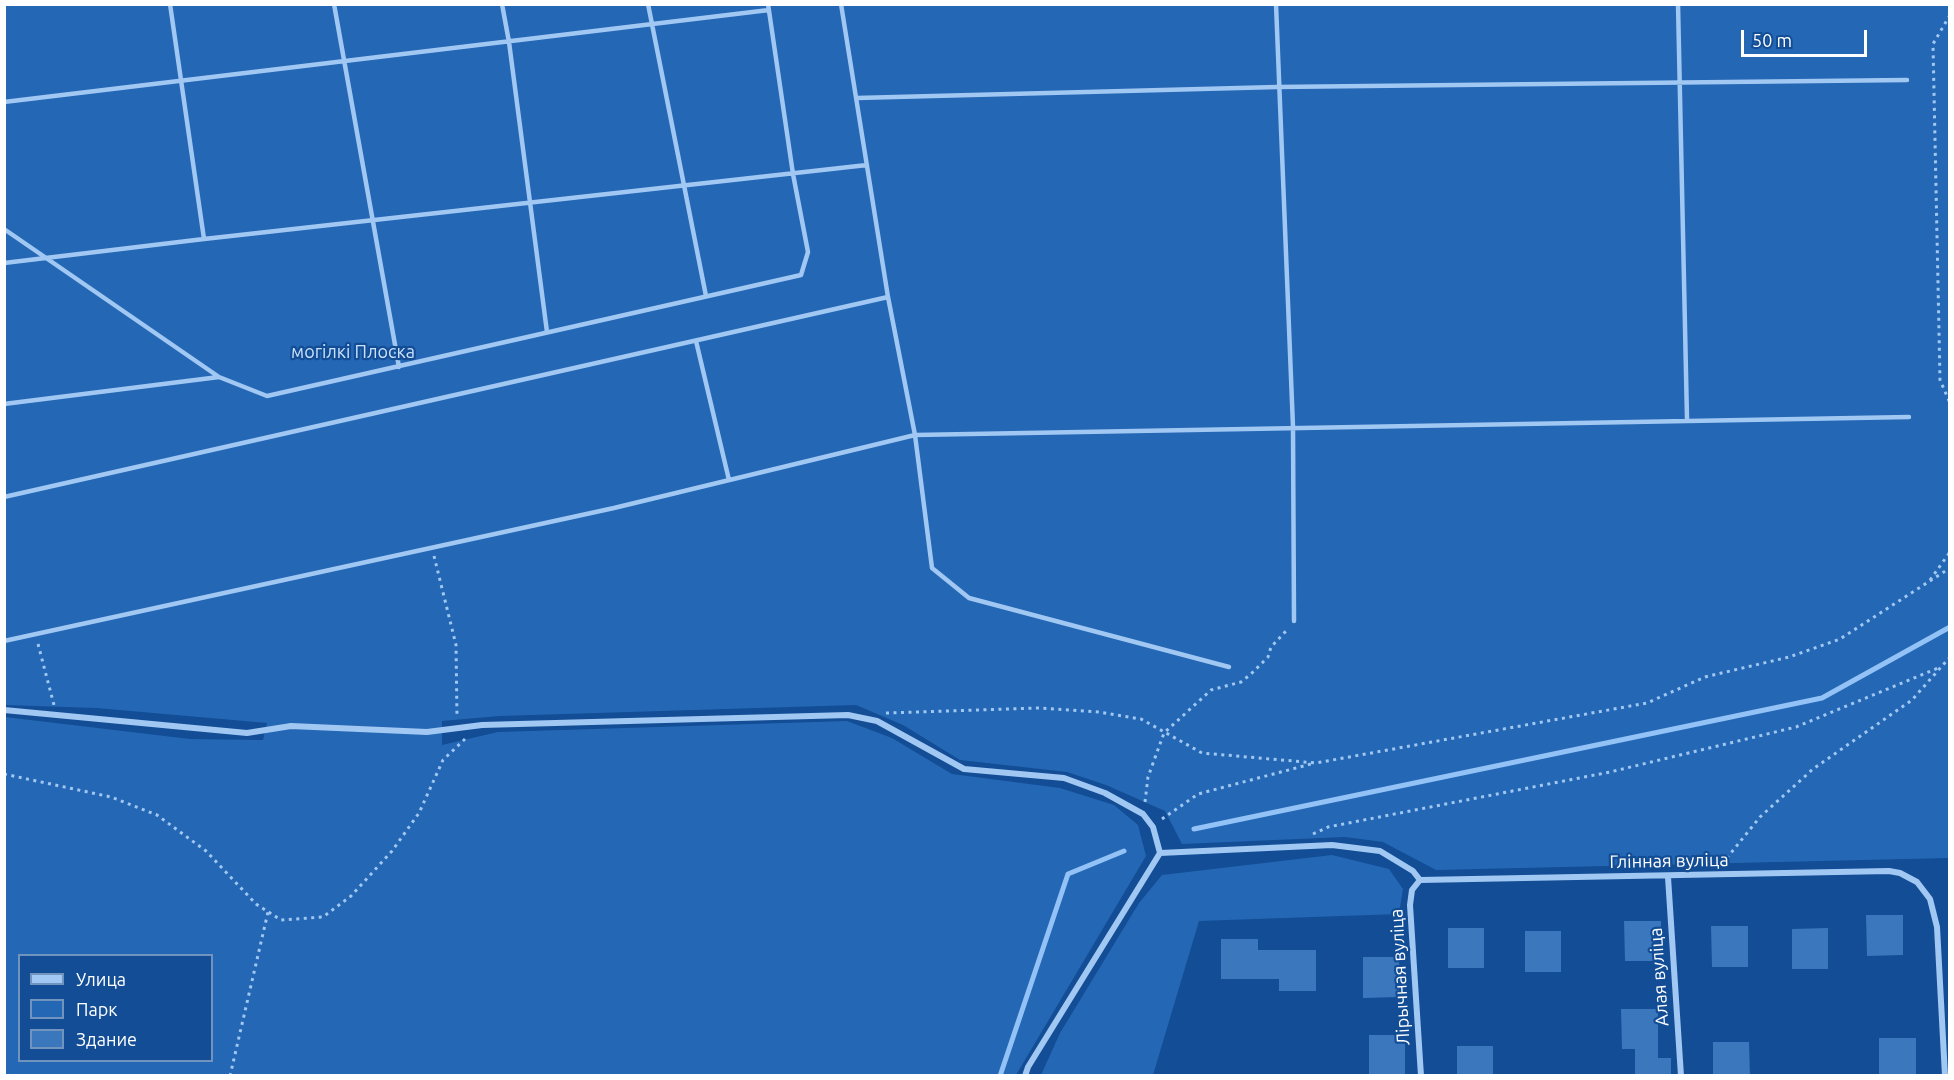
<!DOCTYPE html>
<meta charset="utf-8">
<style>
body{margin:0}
#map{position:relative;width:1954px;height:1080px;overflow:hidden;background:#124d95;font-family:Ubuntu,sans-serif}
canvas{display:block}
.frame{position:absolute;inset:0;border:6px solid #fff;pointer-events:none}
.legend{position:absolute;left:18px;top:954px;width:195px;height:108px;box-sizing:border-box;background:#124d95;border:2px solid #7194bf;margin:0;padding:8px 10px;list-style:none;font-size:18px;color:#fff}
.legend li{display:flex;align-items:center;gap:12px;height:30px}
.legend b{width:30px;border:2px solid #7194bf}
.scale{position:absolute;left:1741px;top:30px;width:126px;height:27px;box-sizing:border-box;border:3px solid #fff;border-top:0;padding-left:8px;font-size:18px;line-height:21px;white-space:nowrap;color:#fff;-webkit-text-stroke:4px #124d95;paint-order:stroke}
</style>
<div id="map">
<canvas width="1954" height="1080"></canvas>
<div class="frame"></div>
<ul class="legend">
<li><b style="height:8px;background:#a1c7f3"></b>Улица</li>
<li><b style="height:16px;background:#2467b4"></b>Парк</li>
<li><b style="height:16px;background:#3b77bd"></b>Здание</li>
</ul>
<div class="scale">50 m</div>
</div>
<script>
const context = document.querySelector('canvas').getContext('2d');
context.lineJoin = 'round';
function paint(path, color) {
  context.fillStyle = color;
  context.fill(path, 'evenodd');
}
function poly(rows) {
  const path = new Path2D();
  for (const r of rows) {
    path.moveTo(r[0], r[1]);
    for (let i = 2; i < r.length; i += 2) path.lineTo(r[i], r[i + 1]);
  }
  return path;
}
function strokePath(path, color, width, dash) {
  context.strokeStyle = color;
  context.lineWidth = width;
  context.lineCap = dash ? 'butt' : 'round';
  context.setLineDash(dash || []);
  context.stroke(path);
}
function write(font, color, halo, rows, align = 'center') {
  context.font = font + ' Ubuntu,sans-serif';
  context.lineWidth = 4.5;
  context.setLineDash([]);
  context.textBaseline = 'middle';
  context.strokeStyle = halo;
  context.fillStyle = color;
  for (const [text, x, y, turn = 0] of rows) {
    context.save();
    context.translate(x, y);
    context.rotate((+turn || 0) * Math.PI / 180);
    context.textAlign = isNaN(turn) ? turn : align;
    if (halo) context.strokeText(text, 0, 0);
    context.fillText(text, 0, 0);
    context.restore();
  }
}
const green = poly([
 [4,5,1949,5,1949,858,1436,870,1383,842,1345,837,1182,844,1165,811,1106,785,1067,772,960,760,903,725,856,705,500,716,442,721,442,745,498,732,847,721,892,738,952,774,1060,788,1114,805,1138,825,1146,856,1016,1075,5,1075,5,717,190,739,263,740,267,723,96,708,5,705],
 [20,956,212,956,212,1060,20,1060],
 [1332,855,1389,869,1403,889,1399,914,1199,921,1153,1075,1041,1075,1060,1033,1139,903,1162,875]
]);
const stream = poly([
 [1194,829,1822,698,1950,627],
 [1000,1076,1068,874,1124,851]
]);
const building = poly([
 [1866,915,1903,915,1903,955,1867,956],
 [1624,921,1661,921,1661,961,1625,961],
 [1711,926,1748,926,1748,967,1712,967],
 [1448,928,1484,928,1484,968,1448,968],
 [1828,928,1828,969,1792,969,1792,929],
 [1525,931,1561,931,1561,972,1525,972],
 [1221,939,1258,939,1258,950,1316,950,1316,991,1279,991,1279,979,1221,979],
 [1363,957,1399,957,1400,997,1363,998],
 [1621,1009,1658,1009,1658,1058,1671,1058,1671,1076,1635,1076,1635,1049,1622,1049],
 [1369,1035,1405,1035,1405,1075,1369,1076],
 [1879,1038,1916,1038,1916,1076,1879,1076],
 [1713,1042,1749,1042,1750,1076,1713,1076],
 [1457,1046,1493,1046,1493,1076,1457,1076]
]);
const path = poly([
 [1950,15,1933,44,1940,380,1950,403],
 [434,556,456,645,457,717],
 [1930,580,1950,552],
 [38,644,54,705],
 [886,713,1039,708,1098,712,1141,719,1202,753,1316,763,1647,703,1705,677,1789,657,1840,639,1950,568],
 [4,774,111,797,157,815,206,851,256,904,281,920,323,917,351,896,392,851,419,813,443,760,465,739],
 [1145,802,1148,777,1164,733,1211,690,1241,682,1251,674,1268,657,1271,647,1288,629],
 [1162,819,1198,794,1311,764],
 [1313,834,1328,827,1610,772,1796,727,1938,668],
 [1722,864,1760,817,1813,769,1912,700,1950,657],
 [230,1076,268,912]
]);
const service = poly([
 [170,4,204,239],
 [334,4,399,367],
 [502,4,509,42,547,332],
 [648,4,706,296],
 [841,4,888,297,915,435,1909,417],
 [1276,4,1293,427,1294,621],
 [1678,4,1687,419],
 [857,98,1277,87,1907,80],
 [4,102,769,10],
 [4,229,219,377,267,396,801,275,808,252,793,174,768,4],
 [4,263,204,239,867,165],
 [696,341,729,480],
 [4,404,219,377],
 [4,497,888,297],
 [4,641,614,508,915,435,932,568,969,598,1229,667]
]);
const minor = poly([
 [4,710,247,733,291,726,427,732,482,725,848,715,877,721,964,769,1064,778,1105,793,1143,814,1153,827,1160,853,1332,845,1380,851,1413,871,1420,880],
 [1668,877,1681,1076],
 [1420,880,1889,871,1900,873,1917,882,1930,899,1937,927,1945,1076],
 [1420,880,1412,890,1410,905,1421,1076],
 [1025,1076,1028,1067,1160,853]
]);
const parkNames = [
 ["могілкі Плоска",353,352]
];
const streetNames = [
 ["Глінная вуліца",1669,861,-1],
 ["Лірычная вуліца",1400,977,-93],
 ["Алая вуліца",1659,977,-94]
];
paint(green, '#2467b4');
strokePath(stream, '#93c2f6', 5);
paint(building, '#3b77bd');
strokePath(path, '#a1c7f3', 3, [3, 4.5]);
strokePath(service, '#a1c7f3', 4.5);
strokePath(minor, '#a1c7f3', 6);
write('18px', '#c9e1fd', '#124d95', parkNames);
write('18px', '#fff', '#124d95', streetNames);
</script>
